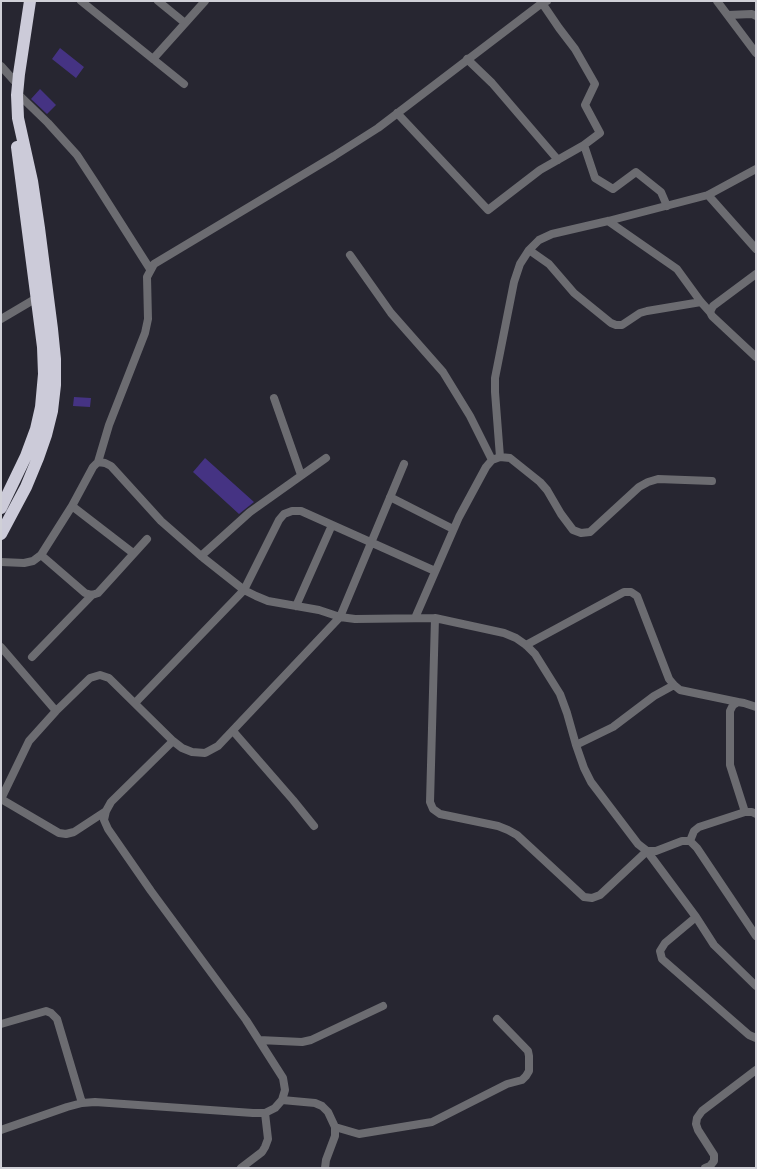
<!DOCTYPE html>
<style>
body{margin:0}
#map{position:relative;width:757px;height:1169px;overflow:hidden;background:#272631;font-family:Mulish,sans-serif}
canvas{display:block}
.frame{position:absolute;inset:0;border:2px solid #d0d0d7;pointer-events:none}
</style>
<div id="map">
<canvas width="757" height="1169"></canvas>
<div class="frame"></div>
</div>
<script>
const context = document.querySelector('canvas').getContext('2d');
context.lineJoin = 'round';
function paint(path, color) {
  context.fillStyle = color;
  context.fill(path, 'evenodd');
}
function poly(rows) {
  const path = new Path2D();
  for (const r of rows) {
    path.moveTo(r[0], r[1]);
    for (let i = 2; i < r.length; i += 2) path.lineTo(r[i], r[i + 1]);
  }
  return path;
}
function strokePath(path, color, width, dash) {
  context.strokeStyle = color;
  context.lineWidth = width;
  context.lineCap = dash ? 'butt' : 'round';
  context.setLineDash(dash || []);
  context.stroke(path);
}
const building = poly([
 [60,48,84,67,76,78,52,59],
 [40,89,56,105,47,114,31,99],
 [74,397,91,398,90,407,73,406],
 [205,458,254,502,239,514,193,472]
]);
const street = poly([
 [81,1,184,84],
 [158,1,185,23],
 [717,1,756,53],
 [542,3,559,28,575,49,595,84,585,105,600,133,584,145,595,178,613,189,636,172,661,192,667,206],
 [728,15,752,14,756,16],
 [153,59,205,1],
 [467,59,492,83,558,160],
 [1,66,18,85],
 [17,93,48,123,77,155,96,184,150,269],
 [397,113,488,210,540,170,584,145],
 [708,195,756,249],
 [608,221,677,269,701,302,710,312],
 [529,250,549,264,574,293,611,323,616,325,622,325,640,313,647,311,701,302],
 [350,255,391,313,443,372,470,416,492,460],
 [756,274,713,306,710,312,712,316,756,357],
 [1,319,40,296],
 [274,398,301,475],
 [500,457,495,392,495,378,514,282,520,264,529,250,539,240,552,234,608,221,708,195,756,169],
 [98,462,109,425,145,333,148,319,147,277,154,264,334,156,378,128,542,3,547,1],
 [390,497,453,529],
 [72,506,133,553],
 [41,555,85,593,92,595,98,593,147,539],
 [201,556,250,512,326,458],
 [1,562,24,563,33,561,41,555,72,506,93,467,98,462,105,463,111,466,161,521,201,556,244,590,256,596,268,601,319,610,340,617,355,619,435,618,504,633,516,638,526,645,535,654,560,694,567,713,576,745,584,768,591,782,638,844,647,851,656,851,682,841,690,841,697,848,756,936],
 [296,606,332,525],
 [415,618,459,517,486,467,492,460,500,457,510,458,540,482,547,490,561,514,573,530,581,533,590,532,639,487,648,482,658,479,712,481],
 [435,618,430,802,433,809,440,814,498,826,508,830,517,835,584,897,592,898,600,895,647,851,696,917,714,945,756,986],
 [526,645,624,592,631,592,637,596,669,679,674,685,680,690,738,702],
 [1,647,56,711],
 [32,657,92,595],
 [135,703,244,590,279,520,284,514,292,511,301,511,435,571],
 [233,731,293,800,314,826],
 [576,745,613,727,654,696,674,685],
 [1,799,29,741,56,711,90,678,100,675,109,678,173,741,182,748,192,752,205,753,218,746,340,617,404,464],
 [1,799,59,833,66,834,74,832,106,811],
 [745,812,730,765,730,711,733,705,738,702,744,703,756,707],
 [690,841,694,831,699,827,745,812,752,812,756,814],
 [696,917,665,943,660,951,662,959,749,1035,756,1038],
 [1,1024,46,1011,51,1013,57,1019,82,1103],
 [259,1040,302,1042,311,1040,383,1006],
 [282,1100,315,1103,322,1106,328,1112,335,1127,335,1136,326,1160,325,1168],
 [335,1127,359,1134,432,1122,507,1084,522,1080,526,1076,529,1071,529,1056,528,1051,497,1019],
 [1,1130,67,1107,82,1103,95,1102,253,1113,265,1113,275,1108,282,1100,285,1090,283,1078,246,1020,151,891,108,829,104,820,106,811,111,802,173,741],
 [241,1168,262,1152,265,1147,268,1139,265,1113],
 [705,1168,710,1166,714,1161,714,1155,698,1130,696,1124,697,1118,702,1111,756,1070]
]);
const highway = poly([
 [1,508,26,456,36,429,41,407,44,374,43,347,17,147],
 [1,534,26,487,38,458,46,435,52,411,55,385,55,359,52,329,39,228,32,181,18,118,17,95,19,74,30,1]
]);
paint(building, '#453383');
strokePath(street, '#6c6c71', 8);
strokePath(highway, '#cccbd9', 12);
</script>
